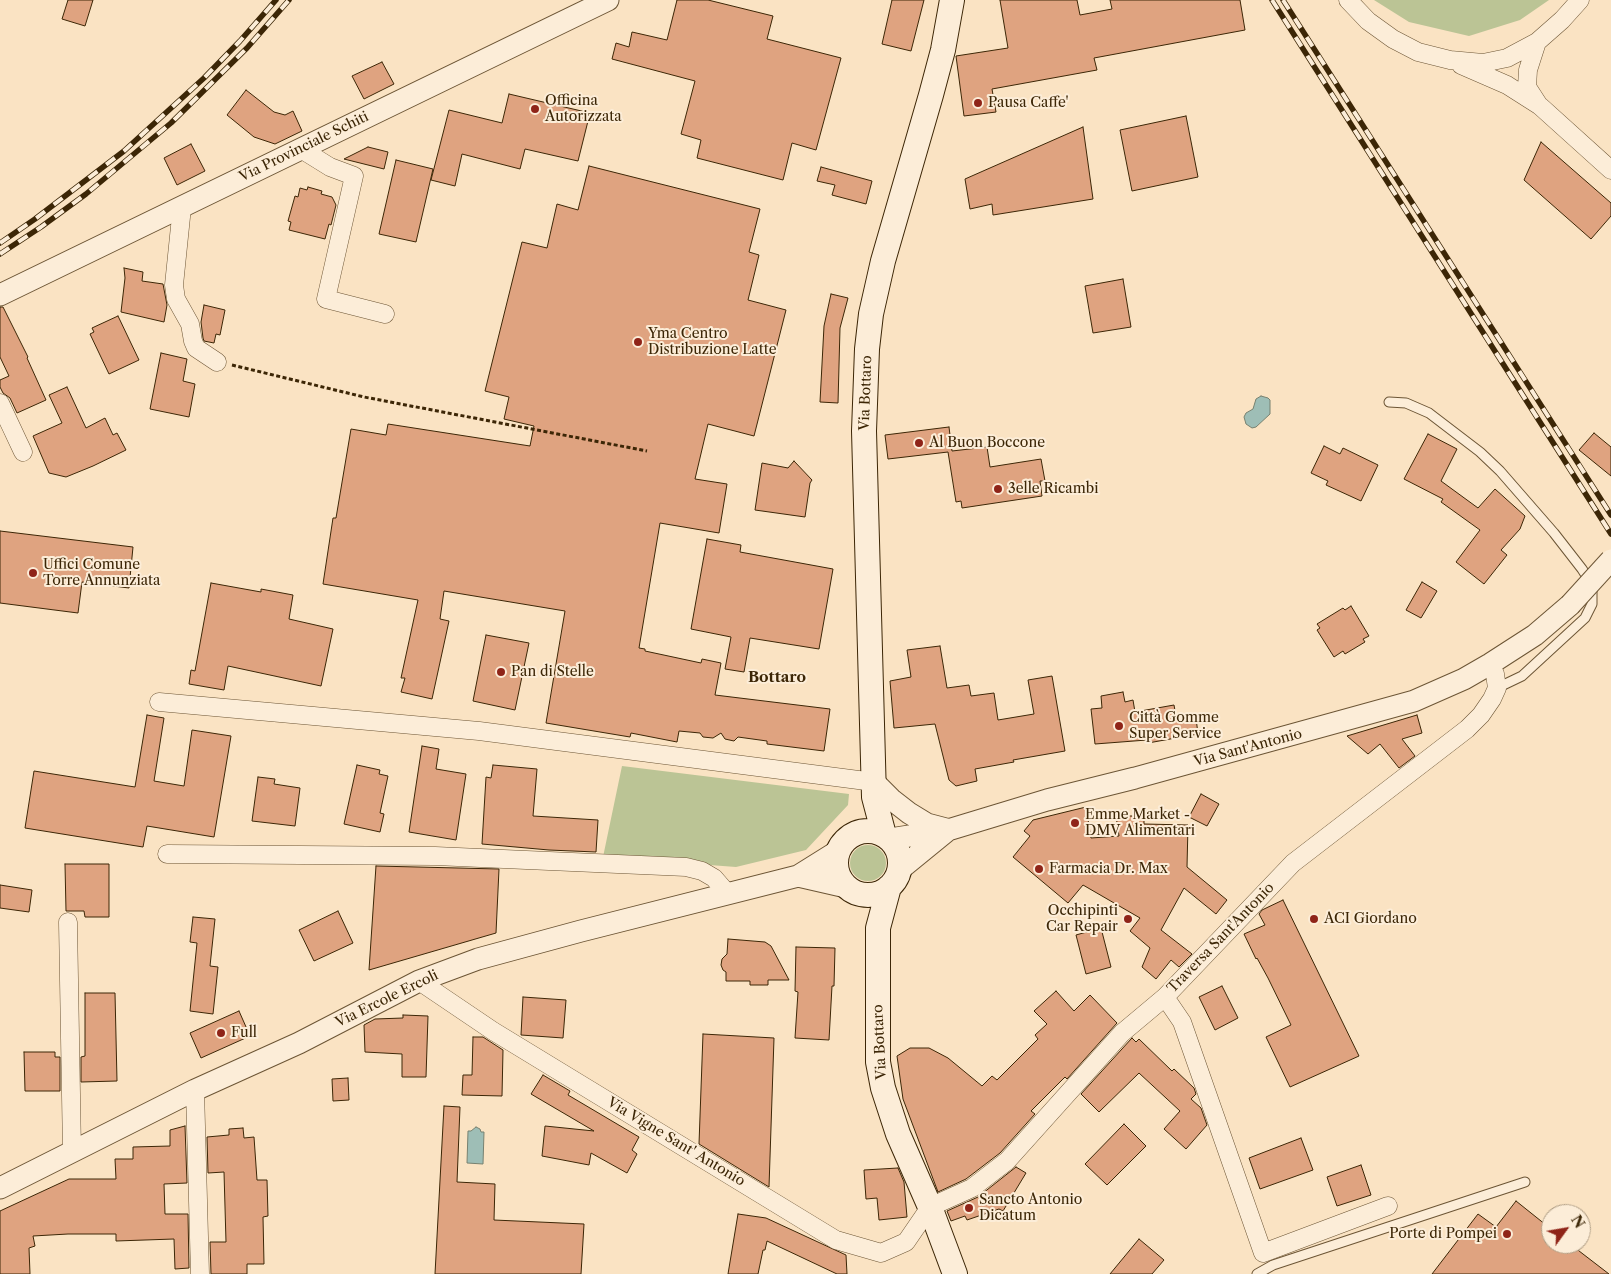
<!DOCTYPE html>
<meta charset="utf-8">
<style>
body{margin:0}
#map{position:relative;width:1611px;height:1274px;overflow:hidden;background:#fae3c3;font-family:"Libre Caslon Text",serif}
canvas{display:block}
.north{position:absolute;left:1541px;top:1204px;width:50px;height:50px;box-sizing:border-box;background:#fcedd8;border:1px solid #af9d84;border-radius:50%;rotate:58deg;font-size:14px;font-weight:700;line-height:20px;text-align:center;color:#3c2606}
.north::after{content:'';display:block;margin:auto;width:18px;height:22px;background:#8f2418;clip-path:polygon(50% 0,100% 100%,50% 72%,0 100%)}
</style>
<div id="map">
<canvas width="1611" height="1274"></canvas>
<div class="north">N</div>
</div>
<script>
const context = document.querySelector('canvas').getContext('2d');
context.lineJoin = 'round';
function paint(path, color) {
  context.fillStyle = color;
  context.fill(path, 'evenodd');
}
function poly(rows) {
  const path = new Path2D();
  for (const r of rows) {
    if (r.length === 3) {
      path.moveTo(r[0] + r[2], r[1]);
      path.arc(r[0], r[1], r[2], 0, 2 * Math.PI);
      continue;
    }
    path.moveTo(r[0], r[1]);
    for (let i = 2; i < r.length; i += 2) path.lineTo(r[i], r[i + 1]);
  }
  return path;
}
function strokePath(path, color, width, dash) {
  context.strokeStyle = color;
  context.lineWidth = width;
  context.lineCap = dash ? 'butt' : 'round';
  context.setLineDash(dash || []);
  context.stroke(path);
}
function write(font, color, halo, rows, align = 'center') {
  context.font = font + ' "Libre Caslon Text",serif';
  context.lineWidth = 4;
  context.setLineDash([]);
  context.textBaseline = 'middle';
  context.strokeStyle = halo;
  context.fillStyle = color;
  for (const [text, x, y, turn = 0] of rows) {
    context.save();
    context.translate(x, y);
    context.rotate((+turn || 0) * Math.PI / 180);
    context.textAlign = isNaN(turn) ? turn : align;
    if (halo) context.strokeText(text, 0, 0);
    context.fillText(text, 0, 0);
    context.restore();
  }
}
const green = poly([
 [1374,0,1549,0,1520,20,1469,36,1409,22],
 [622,766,849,794,848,805,806,850,736,867,603,857],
 [868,863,18]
]);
const water = poly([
 [1261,396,1268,398,1270,400,1270,414,1256,427,1252,428,1246,424,1244,417,1246,413,1253,409,1256,399,1261,396],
 [476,1127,480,1129,481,1132,484,1132,483,1164,467,1163,468,1131,471,1131,476,1127]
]);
const building = poly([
 [68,0,93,0,85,26,62,19,68,0],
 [677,0,708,0,773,16,767,39,841,58,816,150,792,143,783,180,697,158,701,140,681,134,695,81,612,59,616,43,629,47,632,32,667,40,677,0],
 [892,0,924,0,911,51,882,44,892,0],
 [1000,0,1077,0,1080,15,1112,9,1110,0,1240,0,1245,30,1094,58,1097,70,992,89,996,112,964,116,956,56,1008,48,1000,0],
 [382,62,394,84,364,99,352,76,382,62],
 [246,90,274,112,285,115,293,111,302,131,275,144,254,137,227,115,246,90],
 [509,94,590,113,578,161,525,149,520,169,462,154,455,186,431,180,449,110,502,123,509,94],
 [1186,116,1198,177,1132,191,1120,130,1186,116],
 [1083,127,1093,199,993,215,992,204,970,209,965,179,1083,127],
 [1541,142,1611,203,1611,216,1591,239,1524,180,1541,142],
 [191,144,205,171,177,185,164,158,191,144],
 [368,147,388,152,384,169,344,159,368,147],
 [396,160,433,169,416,242,379,234,396,160],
 [589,166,760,209,749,252,759,255,748,300,786,310,754,436,708,424,695,479,727,484,719,533,660,523,639,648,645,649,645,651,701,663,702,659,721,663,715,695,830,709,824,751,767,744,767,741,738,737,734,741,725,739,721,733,713,738,703,737,700,733,679,731,677,742,631,733,630,737,546,723,565,611,444,591,440,619,449,621,432,699,401,692,405,678,401,678,418,600,323,584,333,518,336,518,351,429,386,435,388,424,530,446,534,426,504,419,509,397,485,391,522,242,547,248,557,204,578,210,589,166],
 [821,167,872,181,866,204,832,195,835,185,817,181,821,167],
 [308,187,322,191,321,194,332,197,336,205,331,225,329,224,325,239,289,230,291,222,288,221,295,196,298,197,300,188,307,190,308,187],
 [124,268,143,272,142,281,163,284,167,305,164,322,121,312,125,278,124,268],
 [1123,279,1131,327,1093,333,1085,286,1123,279],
 [831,294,848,298,840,328,838,403,820,402,824,326,831,294],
 [204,305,225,310,220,335,216,334,214,343,204,341,203,338,201,322,204,305],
 [0,307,3,307,28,357,27,358,46,400,17,413,10,398,3,393,0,387,0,380,9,376,0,357,0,307],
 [118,316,139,360,109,374,90,334,94,332,92,328,118,316],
 [161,353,187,359,183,381,195,384,189,417,150,409,161,353],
 [67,387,86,428,105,418,113,435,117,433,126,450,93,466,66,477,49,473,33,436,62,423,49,395,67,387],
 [949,427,952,451,987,447,990,467,1041,459,1045,481,1040,481,1042,496,962,508,961,501,956,502,948,452,888,459,885,435,949,427],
 [1594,433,1611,447,1611,476,1579,450,1594,433],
 [1428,434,1457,449,1441,481,1478,508,1495,489,1525,516,1520,529,1501,550,1507,555,1484,584,1456,562,1480,530,1441,502,1443,499,1404,479,1428,434],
 [1324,446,1340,454,1343,448,1378,465,1361,501,1326,485,1328,481,1311,473,1324,446],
 [794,461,812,480,810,483,805,517,755,510,762,463,788,468,794,461],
 [0,531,133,547,129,588,82,582,78,613,0,603,0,531],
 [707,539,741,545,740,552,833,569,819,649,750,638,744,672,725,669,731,637,691,629,707,539],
 [1422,582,1437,591,1421,618,1406,610,1422,582],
 [211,583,261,592,261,589,293,595,289,619,333,629,321,686,228,666,224,690,189,684,191,670,195,671,211,583],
 [1351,606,1369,636,1363,639,1365,642,1345,654,1343,651,1334,657,1317,630,1320,628,1317,624,1343,608,1345,610,1351,606],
 [486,635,529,643,515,710,473,701,486,635],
 [940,646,947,688,969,685,971,696,994,693,998,720,1034,714,1028,680,1052,676,1065,751,1013,760,1014,762,975,769,977,781,956,786,949,780,935,724,894,728,890,681,911,677,907,650,940,646],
 [1123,692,1125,702,1133,700,1135,712,1174,705,1177,722,1196,718,1198,734,1148,743,1147,740,1095,744,1091,709,1102,708,1101,696,1123,692],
 [147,715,164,718,154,781,184,786,192,730,231,736,214,837,147,826,143,847,25,828,34,771,135,787,147,715],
 [1417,715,1422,733,1402,739,1415,756,1399,768,1380,744,1368,754,1347,736,1417,715],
 [422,746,439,749,436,769,466,774,456,840,409,832,422,746],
 [357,765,380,770,379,774,388,776,380,813,384,814,380,832,344,824,357,765],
 [493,765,537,769,533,816,598,820,596,852,549,850,482,844,486,777,491,778,493,765],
 [258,777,275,779,274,784,300,788,295,826,252,821,258,777],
 [1201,794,1219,804,1207,826,1189,817,1201,794],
 [1086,807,1091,838,1119,836,1116,816,1137,816,1136,819,1144,820,1144,824,1188,825,1187,867,1227,900,1216,914,1184,888,1161,930,1192,954,1179,967,1171,960,1156,979,1142,967,1150,948,1130,931,1140,918,1083,885,1068,903,1013,857,1030,836,1024,831,1033,820,1086,807],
 [65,864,109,864,109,917,85,917,84,911,66,911,65,864],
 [376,866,499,869,496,933,369,970,376,866],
 [0,885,32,890,29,912,0,908,0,885],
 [1283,900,1359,1056,1290,1087,1266,1037,1291,1025,1268,978,1257,958,1256,959,1244,934,1265,925,1259,914,1262,910,1283,900],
 [338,911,353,943,314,961,299,930,338,911],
 [193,917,215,919,210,966,218,967,213,1014,190,1011,197,943,190,942,193,917],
 [1101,928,1111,967,1086,974,1076,935,1101,928],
 [728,939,765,942,771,946,789,980,768,980,768,985,750,985,750,981,726,981,726,972,723,970,721,965,722,959,727,954,728,939],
 [796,947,835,948,834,986,832,986,829,1040,795,1038,798,992,795,991,796,947],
 [1222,986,1238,1018,1215,1030,1199,997,1222,986],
 [1056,991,1074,1011,1090,995,1117,1023,1067,1079,1065,1077,1031,1111,1035,1114,1000,1153,966,1179,938,1192,903,1099,897,1056,910,1048,929,1048,948,1058,982,1086,992,1076,997,1080,1038,1039,1035,1035,1047,1024,1034,1011,1056,991],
 [85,993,115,993,117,1081,81,1082,81,1057,85,1056,85,993],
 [523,997,566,1000,563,1038,521,1035,523,997],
 [239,1011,250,1036,201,1058,190,1033,239,1011],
 [403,1015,428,1016,426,1077,402,1077,402,1054,365,1052,364,1025,375,1019,403,1018,403,1015],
 [703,1034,774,1038,769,1187,699,1144,703,1034],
 [473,1037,483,1037,503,1050,502,1096,462,1095,463,1075,472,1075,473,1037],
 [1132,1038,1136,1042,1139,1039,1172,1071,1174,1069,1194,1088,1196,1094,1191,1099,1201,1108,1207,1125,1186,1149,1164,1129,1180,1111,1139,1073,1099,1112,1081,1094,1132,1038],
 [24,1052,55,1052,55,1057,60,1057,60,1091,25,1091,24,1052],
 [543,1075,570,1091,568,1095,639,1137,632,1150,637,1154,627,1173,591,1153,589,1165,542,1156,545,1126,594,1131,531,1094,543,1075],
 [348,1078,349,1100,333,1101,332,1079,348,1078],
 [444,1106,460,1107,457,1182,495,1184,494,1220,584,1224,581,1274,435,1274,444,1106],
 [1124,1124,1146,1146,1107,1185,1085,1164,1124,1124],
 [185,1126,187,1183,164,1184,165,1214,188,1214,189,1268,175,1269,174,1239,116,1241,116,1234,68,1234,33,1236,35,1246,29,1248,30,1274,0,1274,0,1211,69,1179,116,1179,115,1159,133,1159,133,1147,170,1146,170,1130,185,1126],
 [243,1128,244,1138,254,1137,257,1180,267,1180,268,1216,263,1217,264,1264,247,1264,247,1274,211,1274,210,1242,226,1242,224,1172,208,1173,207,1137,229,1135,229,1129,243,1128],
 [1301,1138,1313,1170,1260,1189,1249,1158,1301,1138],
 [1361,1165,1371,1195,1337,1206,1327,1177,1361,1165],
 [1016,1167,1026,1173,1003,1211,999,1209,967,1220,965,1216,951,1221,947,1211,978,1197,1016,1167],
 [898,1168,904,1182,907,1217,879,1220,877,1198,866,1199,864,1170,898,1168],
 [1516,1201,1551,1229,1551,1244,1570,1244,1609,1274,1432,1274,1478,1214,1496,1227,1516,1201],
 [738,1214,766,1218,846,1255,847,1274,837,1274,767,1241,765,1250,763,1250,758,1274,728,1274,738,1214],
 [1139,1239,1164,1260,1152,1274,1110,1274,1139,1239]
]);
const path = poly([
 [232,365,364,397,647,451]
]);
const service = poly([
 [1389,402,1406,403,1429,413,1480,452,1500,471,1554,533,1582,569,1589,580,1592,591,1592,604,1585,618,1522,676,1497,688],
 [1257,1274,1273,1265,1525,1182]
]);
const minor = poly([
 [1348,0,1368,21,1393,39,1418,52,1450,60,1483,63,1507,58,1537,42,1562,20,1580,0],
 [1537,42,1528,70,1527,87,1538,104],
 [1461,65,1507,85,1540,106,1611,170],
 [301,149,330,167,354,176,326,299,385,314],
 [182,207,174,285,176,299,190,324,193,341,196,348,217,362],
 [0,403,23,452],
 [159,702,479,731,874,782],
 [167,854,435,856,686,867,702,871,714,878,727,893],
 [68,922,72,1152],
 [419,981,493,1031,836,1240,881,1253,906,1242,930,1207,972,1188,1007,1161,1122,1033,1165,997,1293,863,1467,729,1481,715,1492,699,1497,688,1495,674,1490,664],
 [1165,997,1182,1022,1263,1253,1388,1206],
 [195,1090,200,1274]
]);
const tertiary = poly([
 [0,295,608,0],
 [874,782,891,799,909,813,927,824,946,829],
 [890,839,948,830,1047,800,1135,778,1414,701,1464,679,1490,664,1535,635,1570,605],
 [899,870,948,830],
 [798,876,846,887],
 [0,1188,195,1090,299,1043,419,981,478,959,581,931,798,876,838,851]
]);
const secondary = poly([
 [868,863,32],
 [884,835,874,797,864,431,867,349,871,314,883,261,931,95,943,50,952,0],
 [889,887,878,928,878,1062,883,1088,898,1134,930,1207,955,1274]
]);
const rail = poly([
 [1272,0,1611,534],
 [1283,0,1611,515],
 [0,243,35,219,124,151,204,78,240,41,276,0],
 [0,254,41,227,86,194,171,123,247,48,289,0]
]);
const tertiaryBridge = poly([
 [1570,605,1611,560]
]);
const markers = [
 [978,103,5,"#8f2418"],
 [535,109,5,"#8f2418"],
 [638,342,5,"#8f2418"],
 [919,443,5,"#8f2418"],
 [998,489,5,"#8f2418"],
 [33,573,5,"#8f2418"],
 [501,672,5,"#8f2418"],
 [1119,726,5,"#8f2418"],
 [1075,823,5,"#8f2418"],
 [1039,869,5,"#8f2418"],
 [1128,919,5,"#8f2418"],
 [1314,919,5,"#8f2418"],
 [221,1033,5,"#8f2418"],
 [969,1208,5,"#8f2418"],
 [1507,1234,5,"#8f2418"]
];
const poiNames = [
 ["Officina",545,101],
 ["Autorizzata",545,117],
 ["Pausa Caffe'",988,103],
 ["Yma Centro",648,334],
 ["Distribuzione Latte",648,350],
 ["Al Buon Boccone",929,443],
 ["3elle Ricambi",1008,489],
 ["Uffici Comune",43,565],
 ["Torre Annunziata",43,581],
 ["Pan di Stelle",511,672],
 ["Città Gomme",1129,718],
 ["Super Service",1129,734],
 ["Emme Market -",1085,815],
 ["DMV Alimentari",1085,831],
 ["Farmacia Dr. Max",1049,869],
 ["Occhipinti",1118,911,"right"],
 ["Car Repair",1118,927,"right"],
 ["ACI Giordano",1324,919],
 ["Full",231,1033],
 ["Sancto Antonio",979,1200],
 ["Dicatum",979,1216],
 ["Porte di Pompei",1497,1234,"right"]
];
const streetNames = [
 ["Via Provinciale Schiti",304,147,-26],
 ["Via Bottaro",866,393,-88],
 ["Via Sant'Antonio",1248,748,-15],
 ["Traversa Sant'Antonio",1221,938,-46],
 ["Via Ercole Ercoli",387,999,-26],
 ["Via Bottaro",880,1042,-93],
 ["Via Vigne Sant' Antonio",676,1142,31]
];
const neighbourhoodNames = [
 ["Bottaro",777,678]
];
paint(green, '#bbc495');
paint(water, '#9ebeb6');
strokePath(water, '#778170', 1);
paint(building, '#dfa380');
strokePath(building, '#3c2606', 1);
strokePath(service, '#6c5535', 11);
strokePath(minor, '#6c5535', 19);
strokePath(tertiary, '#6c5535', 23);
strokePath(secondary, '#3c2606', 26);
strokePath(path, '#3c2606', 3, [4, 2.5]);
strokePath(service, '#fcedd8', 9);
strokePath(minor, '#fcedd8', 18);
strokePath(tertiary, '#fcedd8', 21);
strokePath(secondary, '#fcedd8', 24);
strokePath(rail, '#3c2606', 5.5);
strokePath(rail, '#fcedd8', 4, [11]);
strokePath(tertiaryBridge, '#6c5535', 23, []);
strokePath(tertiaryBridge, '#fcedd8', 21);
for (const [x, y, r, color] of markers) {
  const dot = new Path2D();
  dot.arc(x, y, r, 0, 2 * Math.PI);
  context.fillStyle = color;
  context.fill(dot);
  strokePath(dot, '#fcedd8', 2);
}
write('14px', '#3c2606', '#fcedd8', poiNames, 'left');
write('14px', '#3c2606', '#fcedd8', streetNames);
write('bold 15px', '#3c2606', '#fcedd8', neighbourhoodNames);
</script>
